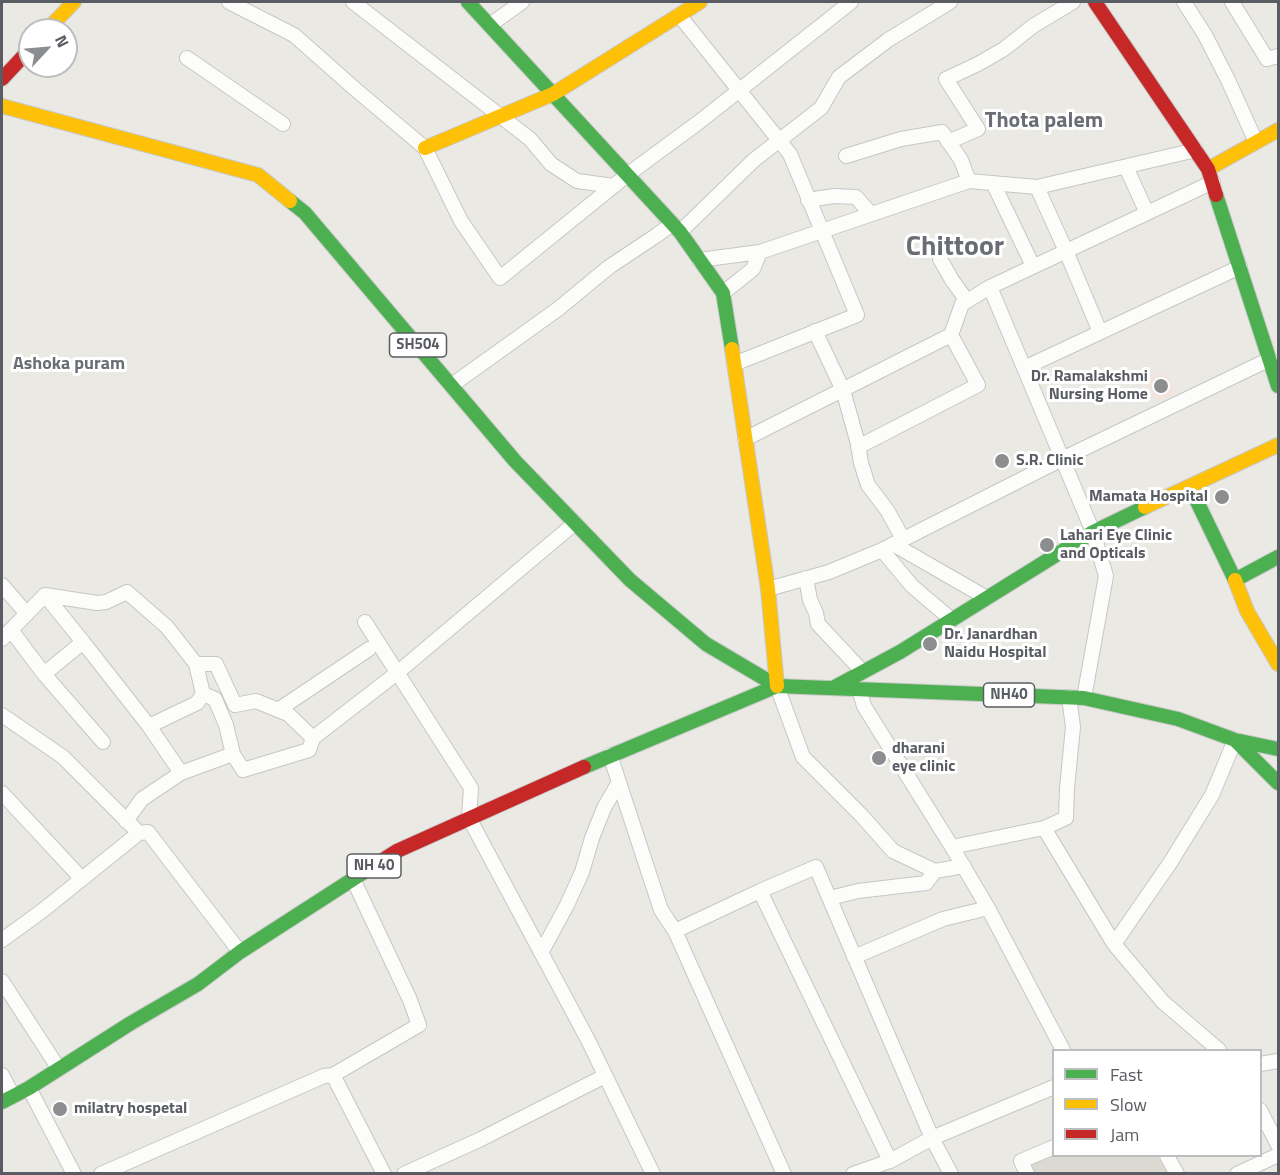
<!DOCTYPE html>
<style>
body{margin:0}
#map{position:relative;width:1280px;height:1175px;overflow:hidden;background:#eae9e3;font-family:"Titillium Web",sans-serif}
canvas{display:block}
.frame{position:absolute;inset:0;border:3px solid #595c62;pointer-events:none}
.legend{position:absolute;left:1052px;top:1049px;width:210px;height:108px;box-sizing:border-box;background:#fff;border:2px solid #bdbec0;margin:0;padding:8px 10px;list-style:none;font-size:18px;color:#595c62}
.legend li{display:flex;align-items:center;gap:12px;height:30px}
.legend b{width:30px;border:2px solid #bdbec0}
.north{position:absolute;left:18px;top:18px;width:60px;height:60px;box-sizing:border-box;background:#fff;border:2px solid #bdbec0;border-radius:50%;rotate:64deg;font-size:16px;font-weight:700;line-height:24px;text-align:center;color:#595c62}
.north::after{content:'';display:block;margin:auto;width:21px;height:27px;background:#8c8d8f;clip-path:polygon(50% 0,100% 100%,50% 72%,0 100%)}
</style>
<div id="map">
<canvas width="1280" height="1175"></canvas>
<div class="frame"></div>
<ul class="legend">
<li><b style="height:8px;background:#4caf50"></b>Fast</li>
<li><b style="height:8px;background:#ffc107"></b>Slow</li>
<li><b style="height:8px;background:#c62828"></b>Jam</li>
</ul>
<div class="north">N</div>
</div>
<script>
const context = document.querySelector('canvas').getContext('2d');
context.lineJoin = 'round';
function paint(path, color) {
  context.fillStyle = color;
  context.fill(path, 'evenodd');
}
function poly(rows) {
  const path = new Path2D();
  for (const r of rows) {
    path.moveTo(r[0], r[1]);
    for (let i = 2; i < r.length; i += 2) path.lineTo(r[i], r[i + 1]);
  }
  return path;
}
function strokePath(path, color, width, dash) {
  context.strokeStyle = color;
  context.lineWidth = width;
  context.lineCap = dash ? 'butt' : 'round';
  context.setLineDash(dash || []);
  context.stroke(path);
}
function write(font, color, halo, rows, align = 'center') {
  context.font = font + ' "Titillium Web",sans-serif';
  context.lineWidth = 6;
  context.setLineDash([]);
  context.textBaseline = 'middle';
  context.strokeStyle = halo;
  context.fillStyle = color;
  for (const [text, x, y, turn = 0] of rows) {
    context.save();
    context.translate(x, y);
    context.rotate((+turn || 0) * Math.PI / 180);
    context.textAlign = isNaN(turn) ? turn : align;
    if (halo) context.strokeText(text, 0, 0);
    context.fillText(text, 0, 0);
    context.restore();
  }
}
const education = poly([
 [1053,1154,1054,1156,1157,1156,1168,1173,1035,1173,1030,1164]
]);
const medical = poly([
 [1164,371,1175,392,1158,402,1146,381]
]);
const street = poly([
 [229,2,294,35,355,89,425,148,461,221,500,278,627,175,699,122,851,2],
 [353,2,530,139,551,164,577,181,614,186],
 [1184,2,1205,35,1228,80,1256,142],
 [1232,2,1267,59,1278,56],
 [679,15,790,154,857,315,734,364],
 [490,25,522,2],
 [187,58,283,124],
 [948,142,978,129,946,79,978,64,1004,49,1033,26,1073,2],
 [846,156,901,139,942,132,961,160,969,181],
 [1126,167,1147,213],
 [993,183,1033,266],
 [1037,187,1066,251,1100,332],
 [808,200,834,196,856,197,871,214],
 [680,232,754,160,821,108,839,77,888,40,950,2],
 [940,259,952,280,967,301],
 [699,260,760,252,969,181,1037,187,1196,150],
 [723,293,753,269,760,252],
 [815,331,843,390,858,444,861,463,868,485,887,510,903,539],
 [1024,368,1240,267],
 [452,385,558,309,609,267,657,235,672,224],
 [745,439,951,335,962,304,990,287],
 [858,447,978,385,951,335],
 [893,544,987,598],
 [882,550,912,586,952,620],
 [806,578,810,600,816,613,818,624,863,672],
 [2,585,27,614],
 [768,589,829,572,882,550,1062,459,1270,359],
 [45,595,83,642],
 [365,622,471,788,469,818,588,1040,653,1174],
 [2,639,45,595,97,603,106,602,127,592,167,627,196,664,216,664,235,705,256,701,288,714,313,738,309,750,243,770,233,754,181,773,149,726,83,642,44,674,11,630],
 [44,674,103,742],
 [777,686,803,757,862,816,893,851,935,871,964,866],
 [859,689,864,706,952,847,1044,828,1114,944],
 [203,694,215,699,226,725,233,754],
 [1084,698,1106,576,1093,532,990,287,1213,182],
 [278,710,369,649],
 [2,715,63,757,139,833],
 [149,726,197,703,203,694,196,664],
 [313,738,397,673,575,523],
 [610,755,661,910,675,931,784,1174],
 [2,793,82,879],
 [126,821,142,799,181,773],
 [1044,828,1066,818,1067,788,1073,727,1069,697],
 [952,847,988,908],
 [760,891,816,867,932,1138,890,1161],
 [830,898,858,891,926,883,935,871],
 [675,931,760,891,890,1161,853,1174],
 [2,940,42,911,139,833,148,832,240,952],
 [541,953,567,905,582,872,592,838,604,808,619,782],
 [854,957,943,919,988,908,1063,1050],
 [2,981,59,1069],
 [1219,1050,1163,1002,1114,944,1170,863,1212,795,1235,740],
 [1260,1064,1278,1061],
 [2,1075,13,1096],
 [333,1075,384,1174],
 [29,1088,74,1174],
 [1260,1110,1278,1145],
 [1167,1156,1177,1174],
 [101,1174,324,1076,333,1075,419,1025,410,1000,353,879],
 [404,1174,479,1140,605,1076],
 [951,1174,932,1138,1054,1087],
 [1027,1174,1021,1161,1054,1147],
 [1237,1174,1278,1155]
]);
const fast = poly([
 [468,2,680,232,723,293,732,349],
 [1216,195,1278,386],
 [290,201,305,213,515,461,630,580,706,644,777,686],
 [1190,487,1235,580,1278,557],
 [833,688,900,652,1093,532,1145,507],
 [1235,740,1278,783],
 [584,767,777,686,1084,698,1178,719,1235,740,1278,749],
 [2,1102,29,1088,131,1023,198,984,240,952,364,872]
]);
const slow = poly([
 [47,30,74,2],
 [2,106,258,175,290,201],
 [425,148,553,94,700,2],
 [1208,169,1278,130],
 [732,349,768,589,777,686],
 [1145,507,1278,445],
 [1235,580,1247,611,1278,664]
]);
const jam = poly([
 [1095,2,1208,169,1216,195],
 [2,79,30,49],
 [364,872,397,851,584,767]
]);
const markers = [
 [1161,386,8,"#8c8d8f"],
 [1002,461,8,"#8c8d8f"],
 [1222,497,8,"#8c8d8f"],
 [1047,545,8,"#8c8d8f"],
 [930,644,8,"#8c8d8f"],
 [879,758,8,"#8c8d8f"],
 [60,1109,8,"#8c8d8f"]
];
const shields = [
 [418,345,57],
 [1009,695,51],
 [374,866,54]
];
const shieldNames = [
 ["SH504",418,345],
 ["NH40",1009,695],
 ["NH 40",374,866]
];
const poiNames = [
 ["Dr. Ramalakshmi",1148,377,"right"],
 ["Nursing Home",1148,395,"right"],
 ["S.R. Clinic",1016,461],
 ["Mamata Hospital",1208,497,"right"],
 ["Lahari Eye Clinic",1060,536],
 ["and Opticals",1060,554],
 ["Dr. Janardhan",944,635],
 ["Naidu Hospital",944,653],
 ["dharani",892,749],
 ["eye clinic",892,767],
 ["milatry hospetal",74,1109]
];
const neighbourhoodNames = [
 ["Ashoka puram",69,365]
];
const districtNames = [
 ["Thota palem",1044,122]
];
const townNames = [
 ["Chittoor",955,248]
];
paint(education, '#dbd9d1');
paint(medical, '#f3e4de');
strokePath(street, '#c6c7c5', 16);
strokePath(fast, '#c7c8c7', 16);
strokePath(slow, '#c7c8c7', 16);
strokePath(jam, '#c7c8c7', 16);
strokePath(street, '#fcfcfb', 14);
strokePath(fast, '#4caf50', 14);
strokePath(slow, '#ffc107', 14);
strokePath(jam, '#c62828', 14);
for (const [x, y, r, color] of markers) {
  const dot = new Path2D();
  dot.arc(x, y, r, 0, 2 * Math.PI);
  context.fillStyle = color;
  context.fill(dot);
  strokePath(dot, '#fff', 2);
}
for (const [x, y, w] of shields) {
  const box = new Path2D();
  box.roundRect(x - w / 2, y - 12, w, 24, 4.5);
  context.fillStyle = '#fff';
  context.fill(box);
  strokePath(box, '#595c62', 1.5);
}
write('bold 15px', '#595c62', null, shieldNames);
write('bold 16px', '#595c62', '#fff', poiNames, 'left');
write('bold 18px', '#6a6e74', '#fff', neighbourhoodNames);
write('bold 22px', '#6a6e74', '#fff', districtNames);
write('bold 28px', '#6a6e74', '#fff', townNames);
</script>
